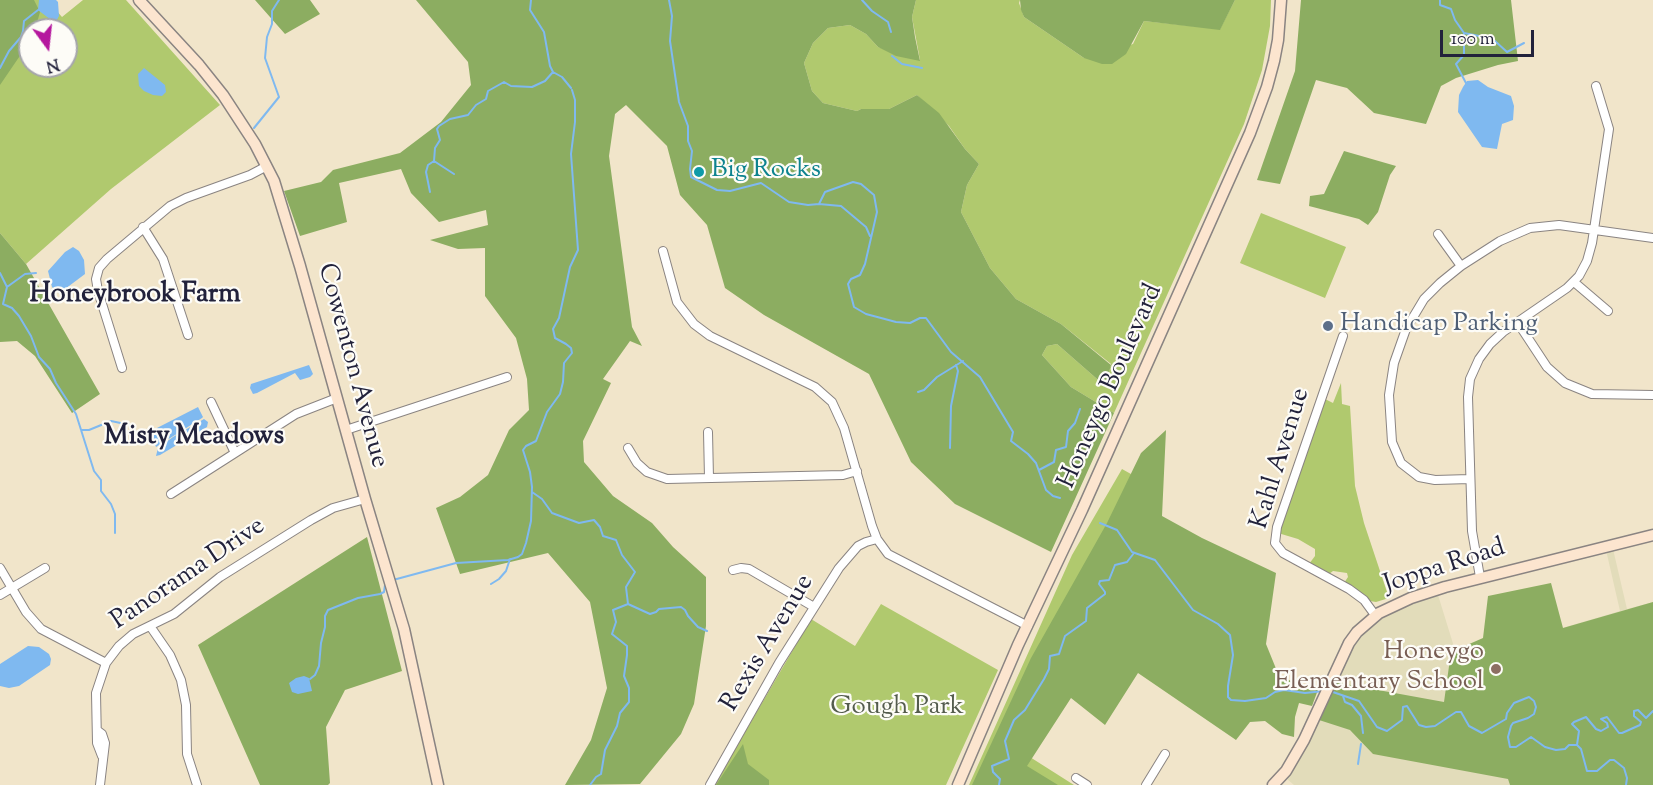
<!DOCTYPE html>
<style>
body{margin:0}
#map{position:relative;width:1653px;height:785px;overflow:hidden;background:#f1e5ca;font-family:"Sorts Mill Goudy",serif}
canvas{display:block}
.north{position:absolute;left:18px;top:18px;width:60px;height:60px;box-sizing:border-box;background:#fdfcf7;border:2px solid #a5a5ac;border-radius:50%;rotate:165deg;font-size:16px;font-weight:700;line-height:24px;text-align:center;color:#22223b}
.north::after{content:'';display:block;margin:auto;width:21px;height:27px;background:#b5179e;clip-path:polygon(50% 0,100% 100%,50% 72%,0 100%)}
.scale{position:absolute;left:1440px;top:30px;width:94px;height:27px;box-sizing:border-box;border:3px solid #22223b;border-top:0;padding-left:8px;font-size:18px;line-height:21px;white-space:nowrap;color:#22223b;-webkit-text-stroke:4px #fdfcf7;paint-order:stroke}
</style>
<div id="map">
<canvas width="1653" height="785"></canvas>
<div class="north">N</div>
<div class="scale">100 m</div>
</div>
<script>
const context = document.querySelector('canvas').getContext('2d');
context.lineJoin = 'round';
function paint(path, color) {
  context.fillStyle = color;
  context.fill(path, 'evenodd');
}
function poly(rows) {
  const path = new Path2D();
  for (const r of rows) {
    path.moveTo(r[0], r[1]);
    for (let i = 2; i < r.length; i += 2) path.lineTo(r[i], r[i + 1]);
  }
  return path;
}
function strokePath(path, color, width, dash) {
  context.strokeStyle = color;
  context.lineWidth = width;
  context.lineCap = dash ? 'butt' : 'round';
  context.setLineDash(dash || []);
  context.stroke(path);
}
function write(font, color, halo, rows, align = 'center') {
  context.font = font + ' "Sorts Mill Goudy",serif';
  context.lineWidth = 4.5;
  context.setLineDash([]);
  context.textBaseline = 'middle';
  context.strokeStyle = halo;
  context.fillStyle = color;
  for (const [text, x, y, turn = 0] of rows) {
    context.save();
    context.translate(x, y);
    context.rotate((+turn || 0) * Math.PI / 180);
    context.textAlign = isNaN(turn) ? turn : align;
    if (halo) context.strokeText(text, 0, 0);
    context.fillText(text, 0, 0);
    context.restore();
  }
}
const built = poly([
 [1613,549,1627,609,1653,602,1653,785,1294,785,1287,779,1315,730,1345,656,1360,635,1384,614,1408,604,1438,595,1455,650,1562,628,1620,611,1606,550]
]);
const green = poly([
 [0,0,47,0,62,17,83,0,126,0,220,105,111,189,26,264,0,233],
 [30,30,66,30,66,66,30,66],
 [916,0,1020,0,1019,3,1024,17,1084,58,1133,44,1144,21,1220,29,1235,0,1271,0,1270,26,1262,70,1244,124,1114,413,1071,387,1042,355,1047,346,1057,344,1105,386,1111,364,1061,324,1016,299,990,268,961,212,967,185,979,164,965,149,949,126,917,95,889,109,861,109,857,111,823,103,812,91,804,63,813,43,828,28,850,25,866,34,878,47,920,60,912,17],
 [1261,213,1346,247,1325,298,1240,263],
 [1341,383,1342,404,1350,406,1355,486,1364,523,1389,598,1376,602,1370,601,1365,595,1344,583,1348,577,1347,573,1333,571,1329,574,1309,564,1315,556,1315,549,1298,539,1278,533,1325,399,1333,403],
 [1122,469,1147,483,1011,745,1074,785,969,785,1072,555],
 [881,604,998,670,946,785,714,785,811,619,855,646]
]);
const forest = poly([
 [0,0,34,0,40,12,35,30,30,30,30,41,0,85],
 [255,0,310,0,320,14,285,34],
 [416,0,916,0,912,17,915,37,920,61,896,56,878,47,866,34,850,25,828,28,813,43,804,63,812,91,823,103,857,111,861,109,889,109,917,95,939,113,965,149,979,164,967,185,961,212,990,268,1016,299,1061,324,1111,365,1105,386,1057,344,1047,346,1042,355,1071,387,1114,413,1051,552,955,504,911,462,869,374,764,315,725,288,707,225,680,195,667,146,626,105,615,114,609,156,632,327,642,346,630,341,603,379,611,383,583,441,584,462,613,496,652,523,673,547,706,577,706,626,694,704,681,734,640,784,565,785,591,740,607,688,590,602,548,553,460,574,436,508,460,497,488,475,509,430,529,410,527,379,516,338,485,296,485,248,458,249,430,240,488,225,486,210,439,222,411,193,401,169,339,183,347,222,300,236,284,191,321,182,333,170,400,153,441,122,471,85,468,62],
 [1020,0,1235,0,1220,30,1144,21,1126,54,1112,64,1102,64,1084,58,1024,17,1021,10],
 [1301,0,1511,0,1518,61,1498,65,1456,78,1441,86,1426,124,1374,113,1347,88,1316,80,1280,184,1257,180,1295,71],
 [1344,151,1396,166,1390,175,1378,212,1368,225,1359,219,1309,206,1310,196,1324,194],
 [0,233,26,264,100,394,72,413,35,356,17,341,0,342],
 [1166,430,1162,516,1202,538,1276,573,1266,644,1279,676,1299,684,1319,687,1312,706,1299,703,1295,717,1294,737,1282,734,1265,721,1250,722,1236,740,1138,673,1105,725,1071,698,1027,766,1058,785,972,785,1031,658,1107,523,1141,453],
 [367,537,402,671,345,690,326,727,330,783,328,785,260,785,198,645],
 [1551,583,1563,628,1653,602,1653,785,1510,785,1508,779,1373,754,1350,730,1319,720,1334,682,1444,702,1451,652,1483,638,1488,596],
 [743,744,748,764,769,780,769,785,716,785]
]);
const water = poly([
 [39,0,56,0,58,2,59,16,55,23,38,10],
 [144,68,165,85,166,92,162,96,153,95,144,91,139,86,138,74],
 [1478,80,1488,87,1511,96,1514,106,1513,120,1502,124,1497,149,1482,147,1458,112,1459,95,1463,87,1467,81],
 [73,247,79,251,84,260,85,274,65,289,63,297,52,287,48,271,65,252],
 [309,365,313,374,310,377,300,380,295,373,257,393,253,394,250,388,251,384],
 [198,407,203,417,202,418,156,447,153,439,155,429],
 [204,419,208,422,207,427,160,455,156,456,158,448,173,437],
 [28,646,39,647,49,654,51,659,50,665,19,686,9,688,0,686,0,664],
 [304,676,309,678,312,691,298,694,292,692,289,683,296,678]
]);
const stream = poly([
 [531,0,530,10,544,32,550,66,553,72,562,77,571,88],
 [669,0,672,16,670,41,679,102,688,126,688,141,692,151,690,169,691,177,717,190,730,191,761,183,789,202,808,205,819,204,841,206,866,227,870,236],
 [862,0,872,11,888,22,891,32],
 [1440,0,1440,5,1451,9,1455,20,1464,33,1464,55,1456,64,1467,85],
 [1464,33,1479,36,1486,41,1495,41,1507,52,1524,43],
 [892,56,902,64,922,68],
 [0,68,9,51,21,37,23,31,24,21,38,10],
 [254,128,279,97,265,58,267,37,272,24,272,11,279,0],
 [434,161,454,174],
 [430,192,426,172,428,165,434,161,435,148,440,140,437,129,439,126,450,119,468,115,476,105,486,99,488,91,504,82,511,86,532,87,545,81,553,72],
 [819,204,825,192,853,182,861,184,874,195,877,212,865,264,860,275,851,279,848,284,854,307,866,314,896,322,910,323,920,318,926,318,951,352,980,377,1013,432,1011,441,1028,454,1036,463,1046,490,1053,496,1060,498],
 [0,273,7,287,3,304,12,308,19,316,31,336,39,357,50,369,56,383,76,414,94,471,101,480,101,491,111,504,115,514,115,533],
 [7,287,25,274,36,273],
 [918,392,924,390,937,377,963,361],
 [81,430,89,430,111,421,130,425,140,437,147,434],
 [950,448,951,406,958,371,956,365],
 [1039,470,1054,462,1056,450,1066,447,1068,431,1075,423,1080,409],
 [532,492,542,499,552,513,579,523,594,520,600,527,603,536,616,540,622,555,635,572,626,587,628,604],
 [1100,523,1117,530,1132,552,1155,560,1193,610,1218,624,1230,635,1233,655,1228,686,1228,697,1231,700,1245,701,1266,698,1275,692,1284,690,1305,693,1324,691],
 [393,580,456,563,508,560,518,557,522,554,526,543,531,521,532,487,530,472,523,450,526,446,536,441,547,412,560,394,563,382,564,363,572,353,571,348,566,344,555,338,553,329,559,318,570,267,578,250,571,154,575,122,575,100,572,90],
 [491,584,499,579,506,571,510,559],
 [310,679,315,675,319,666,321,643,325,627,325,616,328,610,358,598,380,594,384,592,385,585],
 [1330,691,1359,701,1377,727,1387,731,1402,720,1403,707,1407,706,1419,725,1426,727,1435,726,1456,712,1461,712,1469,726,1482,733,1506,719,1507,713,1514,703,1529,697,1534,701,1536,707,1534,714,1528,718,1513,723,1511,726,1508,737,1510,747,1516,747,1531,737,1545,747,1556,750,1565,749,1569,745,1577,745],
 [1343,696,1345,702,1352,705,1361,716,1363,733],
 [1577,745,1579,731,1572,724,1574,722,1586,717,1596,729,1601,731,1608,727,1607,723,1601,719,1607,717,1619,733,1622,733,1640,725,1641,722,1634,716,1634,711,1638,710,1646,718,1653,711],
 [1577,745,1581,749,1587,771,1597,771,1610,760,1614,760,1624,768,1627,778,1626,785],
 [1358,764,1361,744],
 [590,785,596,777,601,774,605,750,617,726,620,713,629,702,629,688,624,676,627,655,627,646,612,634,616,622,613,610,628,604,650,614,656,612,659,609,681,607,685,610,688,616,698,627,707,631],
 [999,785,1000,779,993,772,992,766,1009,759,1005,741,1014,720,1025,710,1044,679,1049,669,1050,656,1059,654,1065,636,1086,621,1087,608,1105,594,1105,592,1099,584,1100,581,1109,580,1115,565,1127,562,1134,553]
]);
const street = poly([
 [143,227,163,259,188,335],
 [1438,234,1461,266],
 [663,251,677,302,694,324,710,336,815,387,832,402,844,428,872,526,877,539,888,554,1028,626],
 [1574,282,1608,311],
 [1518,323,1547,367,1565,383,1592,394,1653,395],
 [1343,336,1277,527,1275,543,1283,553,1349,589,1364,600,1375,615],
 [122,368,98,291,96,279,99,268,107,259,170,206,186,198,250,175,267,166],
 [211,402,235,453],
 [346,430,507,377],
 [708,432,709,478],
 [628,448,637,463,647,472,667,479,843,475,857,471],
 [1470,479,1435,480,1419,477,1401,463,1392,442,1389,395,1394,363,1406,329,1424,299,1440,283,1461,266,1500,241,1530,228,1559,225,1653,238],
 [171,494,296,414,337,398],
 [0,568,26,612,41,629,106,663],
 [733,570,741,568,749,569,814,607],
 [1480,577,1472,531,1468,397,1470,379,1479,359,1490,344,1503,332,1567,288,1579,276,1587,261,1592,243,1609,129,1596,86],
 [0,595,45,568],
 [150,626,170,655,181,680,186,705,187,754,197,785],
 [98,731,102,734,105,743,100,785],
 [102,756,97,743,96,693,106,663,119,646,133,634,174,614,220,577,311,520,333,508,365,499],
 [1076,778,1087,785],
 [710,785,779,663,839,568,858,546,866,542,877,539],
 [1146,785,1165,754]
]);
const secondary = poly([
 [139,0,199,65,223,95,255,144,274,181,300,266,365,499,404,629,438,785],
 [958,785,1018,645,1082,510,1250,133,1267,87,1274,61,1278,40,1281,0],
 [1273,785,1286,771,1304,740,1349,643,1357,632,1379,613,1411,598,1445,587,1653,535]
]);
const markers = [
 [699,172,6,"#0f9aa8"],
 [1328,326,6,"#5c6f8a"],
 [1496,669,6,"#8d6e63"]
];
const cultureNames = [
 ["Big Rocks",711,172]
];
const serviceNames = [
 ["Handicap Parking",1340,326]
];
const streetNames = [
 ["Cowenton Avenue",351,366,75],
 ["Honeygo Boulevard",1112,387,-66],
 ["Kahl Avenue",1282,459,-73],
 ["Joppa Road",1445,568,-18],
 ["Panorama Drive",189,575,-34],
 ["Rexis Avenue",769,644,-59]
];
const educationNames = [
 ["Honeygo",1484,654],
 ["Elementary School",1484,684]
];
const parkNames = [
 ["Gough Park",897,709]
];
const neighbourhoodNames = [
 ["Honeybrook Farm",135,296],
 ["Misty Meadows",194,438]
];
paint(built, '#e2dcba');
paint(green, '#b0c96e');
paint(forest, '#8cad61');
paint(water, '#7fb9f0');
strokePath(stream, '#7fb9f0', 2);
strokePath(street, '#8a8482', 10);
strokePath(secondary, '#8a8482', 13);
strokePath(street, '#fff', 8);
strokePath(secondary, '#fce5cf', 10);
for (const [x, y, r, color] of markers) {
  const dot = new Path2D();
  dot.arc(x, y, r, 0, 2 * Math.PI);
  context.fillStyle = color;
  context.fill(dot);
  strokePath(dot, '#fdfcf7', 2);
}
write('26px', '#0d838f', '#fdfcf7', cultureNames, 'left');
write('26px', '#4e5e75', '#fdfcf7', serviceNames, 'left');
write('26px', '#22223b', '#fdfcf7', streetNames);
write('26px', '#785e54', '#fdfcf7', educationNames, 'right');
write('26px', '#545c4d', '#fdfcf7', parkNames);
write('bold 27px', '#22223b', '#fdfcf7', neighbourhoodNames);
</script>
